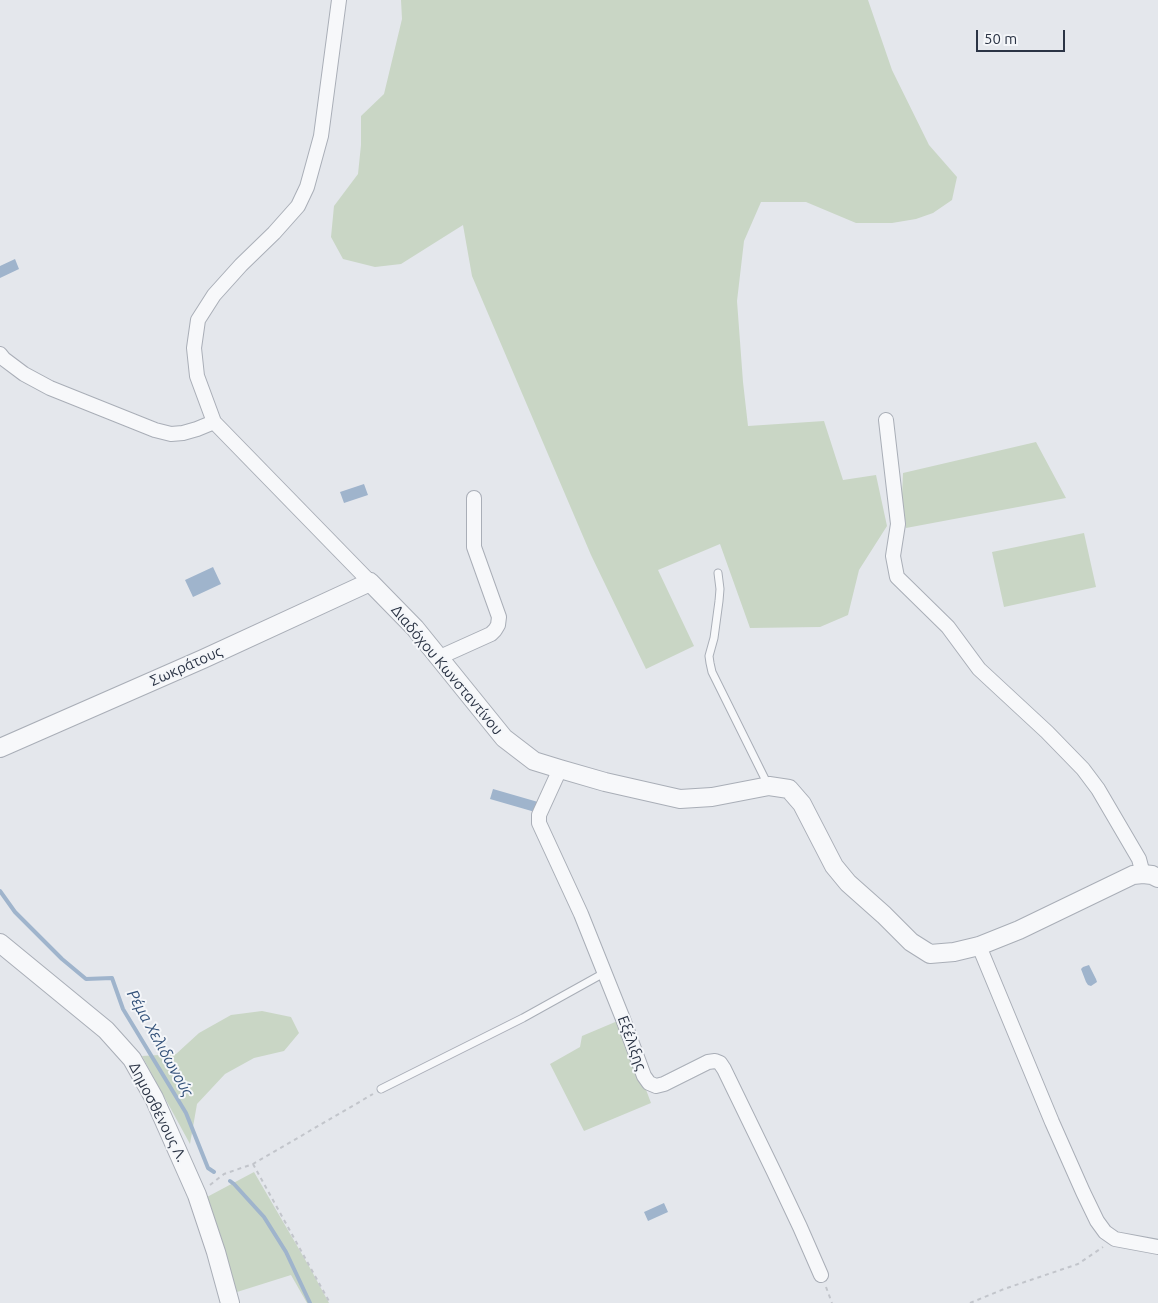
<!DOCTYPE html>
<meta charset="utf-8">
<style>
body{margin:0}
#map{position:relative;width:1158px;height:1303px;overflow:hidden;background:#e4e7ec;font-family:Ubuntu,sans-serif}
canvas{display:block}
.scale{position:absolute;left:976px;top:30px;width:89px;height:22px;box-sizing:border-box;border:2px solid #2b3445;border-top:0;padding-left:6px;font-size:15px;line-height:18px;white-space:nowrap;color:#2b3445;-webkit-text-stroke:4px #f4f6f9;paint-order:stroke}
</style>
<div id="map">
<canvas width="1158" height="1303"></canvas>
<div class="scale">50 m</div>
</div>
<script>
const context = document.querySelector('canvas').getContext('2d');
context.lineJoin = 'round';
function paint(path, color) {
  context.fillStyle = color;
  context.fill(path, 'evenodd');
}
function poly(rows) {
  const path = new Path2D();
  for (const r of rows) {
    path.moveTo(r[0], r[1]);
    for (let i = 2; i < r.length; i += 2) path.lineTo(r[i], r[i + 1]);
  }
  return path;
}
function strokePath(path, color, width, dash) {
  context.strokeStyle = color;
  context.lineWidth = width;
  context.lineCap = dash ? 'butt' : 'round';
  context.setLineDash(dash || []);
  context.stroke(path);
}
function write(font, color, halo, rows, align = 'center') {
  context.font = font + ' Ubuntu,sans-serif';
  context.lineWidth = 4;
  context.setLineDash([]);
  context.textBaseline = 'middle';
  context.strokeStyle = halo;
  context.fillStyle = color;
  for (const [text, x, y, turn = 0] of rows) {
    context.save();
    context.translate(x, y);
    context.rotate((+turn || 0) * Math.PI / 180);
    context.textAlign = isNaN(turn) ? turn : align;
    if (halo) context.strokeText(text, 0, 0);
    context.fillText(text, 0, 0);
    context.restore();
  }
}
const green = poly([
 [401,0,868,0,892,70,929,145,957,177,952,200,933,213,916,219,892,223,856,223,806,202,761,202,744,241,737,301,743,382,748,426,824,421,843,480,876,475,887,526,859,570,848,615,820,627,750,628,720,544,658,570,694,646,646,669,591,555,472,276,463,225,401,264,375,267,343,259,331,237,334,206,358,174,361,145,361,116,384,94,402,19],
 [1036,442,1066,498,906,528,902,496,903,473],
 [1084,533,1096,587,1004,607,992,552],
 [262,1011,291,1017,299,1033,284,1051,254,1058,225,1074,197,1104,190,1144,142,1056,176,1054,199,1033,231,1015],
 [620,1020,651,1103,584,1131,550,1064,580,1047,582,1036],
 [254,1172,310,1268,329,1303,307,1303,291,1275,237,1292,207,1197]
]);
const water = poly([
 [15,259,19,269,0,278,0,266],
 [364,484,368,495,344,503,340,492],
 [213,567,221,584,193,597,185,580],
 [493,789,538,802,535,812,490,799],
 [1089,965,1096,979,1097,982,1091,986,1088,985,1086,982,1081,969,1083,967],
 [664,1203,668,1212,648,1221,644,1212]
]);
const stream = poly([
 [0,891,15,912,62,959,86,979,112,978,123,1009,186,1113,208,1168,214,1172],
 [230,1181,234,1184,264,1217,286,1252,310,1303]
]);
const path = poly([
 [253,1164,330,1303],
 [210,1185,224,1174,253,1164,373,1094],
 [826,1287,832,1303],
 [970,1303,1004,1289,1078,1264,1103,1247]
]);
const service = poly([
 [718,573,720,589,719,601,714,638,709,656,710,663,712,672,768,785],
 [381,1089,523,1018,604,973]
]);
const minor = poly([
 [339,0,321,136,307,187,298,206,274,233,241,265,214,295,198,320,194,348,197,376,214,422,370,582],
 [0,354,4,359,24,374,50,388,155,430,171,434,183,433,197,429,214,422],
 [886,420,898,524,893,556,897,577,948,627,979,669,1047,732,1083,769,1098,789,1139,859,1143,874],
 [440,657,491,634,495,630,498,625,499,617,474,547,474,498],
 [560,769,539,815,539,823,581,914,623,1019,644,1076,649,1083,656,1086,664,1084,708,1062,715,1061,720,1063,724,1069,774,1172,800,1227,821,1275],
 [979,946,1052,1122,1083,1192,1097,1221,1105,1232,1115,1239,1158,1247]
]);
const tertiary = poly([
 [0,748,203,659,370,582,415,628,504,738,534,761,560,769,605,782,680,799,712,797,769,786,789,789,802,804,834,866,848,883,884,915,911,942,930,954,954,952,979,946,1019,930,1133,875,1143,874,1152,875,1158,878],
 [0,943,106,1030,132,1059,154,1098,197,1195,216,1252,230,1303]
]);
const streetNames = [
 ["Σωκράτους",186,666,-24],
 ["Διαδόχου Κωνσταντίνου",447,670,50],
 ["Εξέλιξης",632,1043,70],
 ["Δημοσθένους Λ.",158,1112,63]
];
const waterNames = [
 ["Ρέμα Χελιδωνούς",160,1043,61]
];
paint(green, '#c9d6c5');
paint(water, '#9fb4cc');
strokePath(stream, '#9fb4cc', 4);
strokePath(service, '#a9aeb7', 9);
strokePath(minor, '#a9aeb7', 16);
strokePath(tertiary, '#a9aeb7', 20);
strokePath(path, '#c2c5cb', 2, [4, 4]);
strokePath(service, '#f7f8fa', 7);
strokePath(minor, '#f7f8fa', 14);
strokePath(tertiary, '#f7f8fa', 18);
write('15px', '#2b3445', '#f4f6f9', streetNames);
write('italic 16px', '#34527a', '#f4f6f9', waterNames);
</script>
